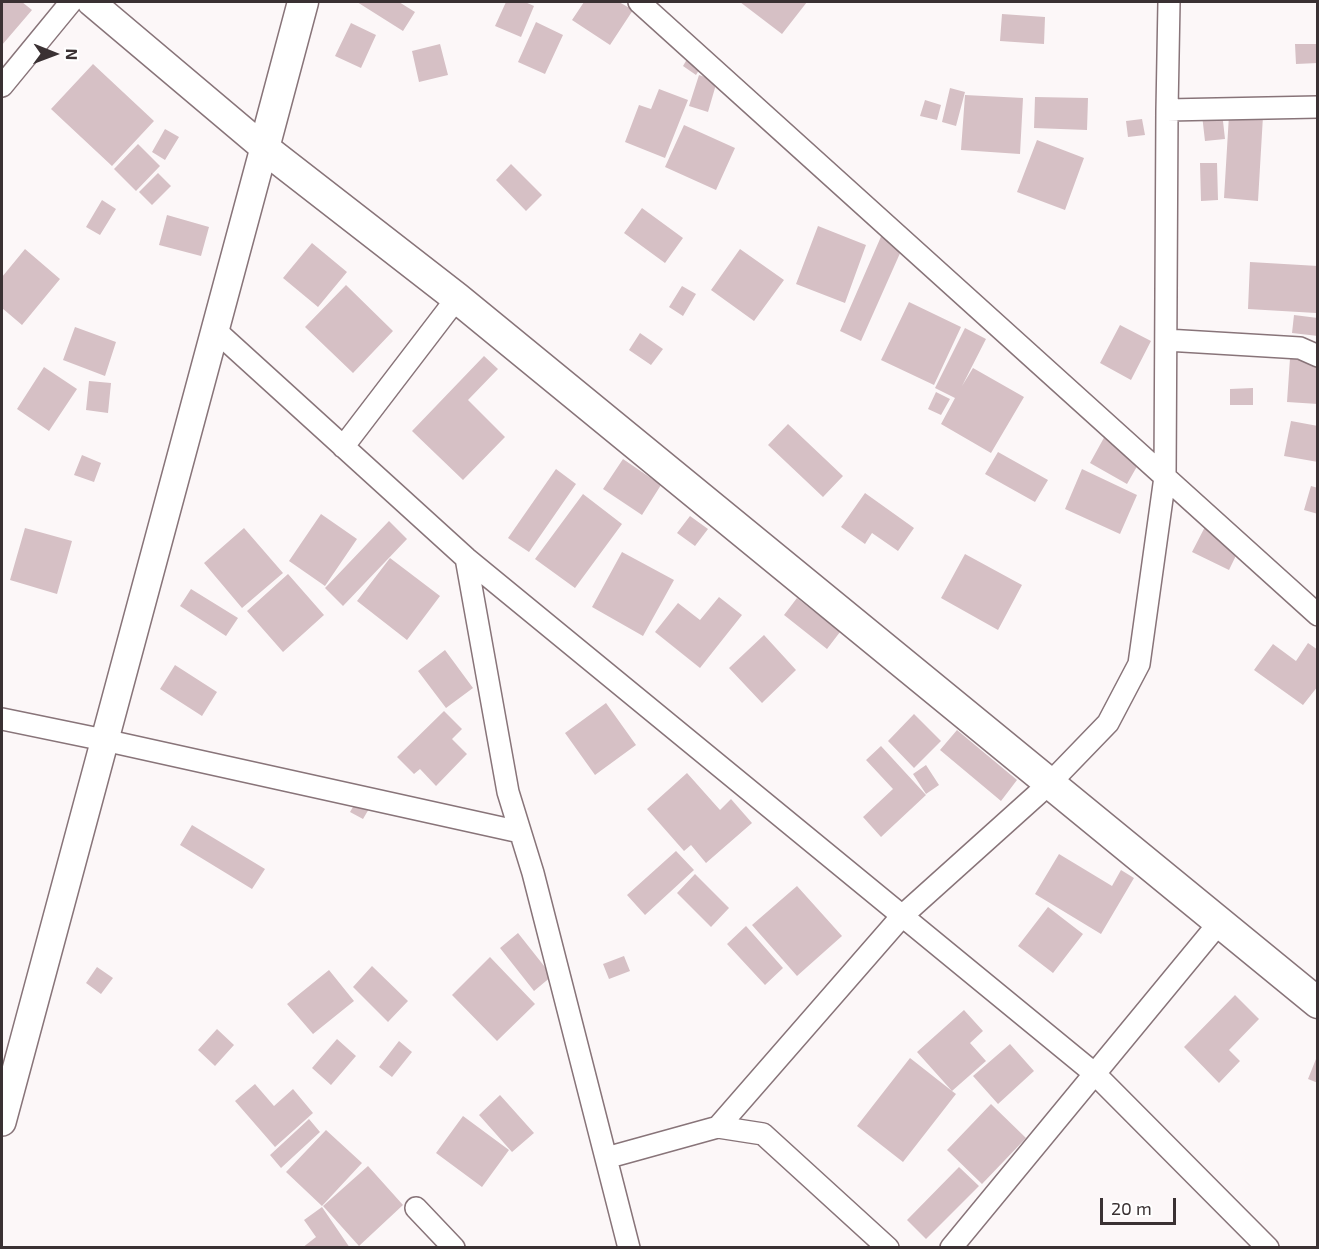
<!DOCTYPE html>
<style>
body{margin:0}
#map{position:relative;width:1319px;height:1249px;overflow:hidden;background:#fcf7f8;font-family:"Exo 2",sans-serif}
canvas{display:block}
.frame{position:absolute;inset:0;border:3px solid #3a3133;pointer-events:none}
.north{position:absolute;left:24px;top:24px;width:60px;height:60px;-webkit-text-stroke:4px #fff;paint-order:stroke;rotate:91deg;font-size:16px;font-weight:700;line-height:24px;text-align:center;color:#3a3133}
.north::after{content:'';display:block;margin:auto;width:21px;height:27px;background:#3a3133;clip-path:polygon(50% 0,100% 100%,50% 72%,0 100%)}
.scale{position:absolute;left:1100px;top:1198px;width:76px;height:27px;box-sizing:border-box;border:3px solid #3a3133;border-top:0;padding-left:8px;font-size:18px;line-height:21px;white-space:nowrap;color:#3a3133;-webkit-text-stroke:4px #fff;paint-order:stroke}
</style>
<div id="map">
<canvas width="1319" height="1249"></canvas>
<div class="frame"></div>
<div class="north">N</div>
<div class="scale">20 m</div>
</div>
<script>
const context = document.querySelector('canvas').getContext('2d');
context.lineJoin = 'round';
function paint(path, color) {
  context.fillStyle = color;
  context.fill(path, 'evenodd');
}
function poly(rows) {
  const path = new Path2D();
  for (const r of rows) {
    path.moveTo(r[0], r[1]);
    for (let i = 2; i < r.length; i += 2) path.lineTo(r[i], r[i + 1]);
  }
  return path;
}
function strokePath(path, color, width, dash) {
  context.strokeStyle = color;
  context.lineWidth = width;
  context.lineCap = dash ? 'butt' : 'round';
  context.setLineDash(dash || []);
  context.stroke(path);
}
const building = poly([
 [2,2,22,2,32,10,2,45],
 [357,2,399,2,415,12,403,31],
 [506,2,525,2,534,6,521,37,495,26],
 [584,2,619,2,633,10,610,45,572,20],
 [740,2,807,2,782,34],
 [1002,14,1045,17,1044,44,1000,41],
 [536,22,563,35,545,74,518,62],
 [351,23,376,35,361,68,335,56],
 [440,44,448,75,419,82,412,51],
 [1295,44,1318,44,1318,63,1296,64],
 [693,49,707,57,696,75,683,66],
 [93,64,154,121,112,166,51,109],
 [699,75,717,81,708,112,689,106],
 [950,88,965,92,956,126,942,122],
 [659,89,688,100,665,158,625,142,639,105,651,109],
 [965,95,1023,98,1020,154,961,150],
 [1035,97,1088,98,1087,130,1034,128],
 [925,100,941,105,937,120,920,116],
 [1222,112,1225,139,1205,141,1202,115],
 [1229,115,1263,116,1258,201,1224,198],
 [1142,119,1145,135,1128,137,1126,121],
 [684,125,735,148,716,190,665,167],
 [165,129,179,137,165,160,152,152],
 [1037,140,1084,158,1065,210,1017,192],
 [138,144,160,166,136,191,114,169],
 [1200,163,1217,163,1218,200,1201,201],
 [511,164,542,195,526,211,496,180],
 [158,173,171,186,152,205,139,192],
 [102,200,116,209,100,235,86,227],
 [642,208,683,238,665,263,624,233],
 [167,215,209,227,201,256,159,245],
 [818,226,866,245,845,303,796,284],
 [883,232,905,242,861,341,840,331],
 [312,243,347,272,318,307,283,278],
 [25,249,60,279,22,325,2,308,2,277],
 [740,249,784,280,754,321,711,290],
 [1250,262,1318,266,1316,313,1248,309],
 [346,285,393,331,353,373,305,327],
 [682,286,696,294,683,316,669,307],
 [909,302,961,327,934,385,881,360],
 [1294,315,1318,318,1318,336,1292,333],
 [1120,325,1151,341,1131,380,1100,363],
 [75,327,116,342,105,376,63,360],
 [965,328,986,339,962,386,973,368,1024,397,991,453,941,424,955,398,935,388],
 [640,333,663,349,651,365,629,350],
 [1291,344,1318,346,1318,404,1287,402],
 [484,356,498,369,468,400,505,437,463,480,412,431],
 [44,367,77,389,49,431,17,409],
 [89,381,111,383,108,413,86,410],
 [1253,388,1253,405,1230,405,1230,389],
 [936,392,950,399,941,415,928,409],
 [1291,421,1318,426,1318,462,1284,456],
 [788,424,843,476,823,497,768,445],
 [1111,425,1148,447,1127,484,1090,463],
 [998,452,1048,480,1035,502,985,474],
 [82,455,101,463,94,482,74,475],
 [623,459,661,485,642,515,603,489],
 [556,469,576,484,529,552,508,538],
 [1082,469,1137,495,1120,534,1065,509],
 [1311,486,1318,488,1318,514,1304,510],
 [865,493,914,528,898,551,872,533,865,544,841,527],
 [583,494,622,524,575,588,535,559],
 [321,514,357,539,325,586,289,561],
 [690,516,708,529,695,546,677,533],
 [389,521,407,539,343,606,325,588],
 [1208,521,1244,539,1229,570,1192,552],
 [25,528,72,541,57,594,10,580],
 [244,528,283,573,242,608,204,563],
 [622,552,674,580,643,636,592,607],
 [965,554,1022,585,998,630,941,598],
 [390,558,440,596,407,640,357,601],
 [288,574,324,615,283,652,247,611],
 [191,589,238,618,226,636,180,606],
 [719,597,742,615,700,668,655,632,678,603,700,620],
 [797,598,840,632,827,649,784,615],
 [764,635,796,670,762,703,729,668],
 [1308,643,1318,650,1318,686,1303,705,1254,670,1273,644,1296,661],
 [445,650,473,688,446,708,418,671],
 [175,665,217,692,202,716,160,689],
 [606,703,636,745,595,775,565,733],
 [444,711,462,729,452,739,467,754,436,786,420,769,414,774,397,757],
 [914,714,941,741,914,768,888,741],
 [957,730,1017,780,1001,801,940,750],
 [881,746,926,795,881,837,863,817,893,789,866,760],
 [926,765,939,785,926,794,913,774],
 [687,773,720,810,731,799,752,823,706,863,691,845,684,851,647,809],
 [360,795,373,802,363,819,350,812],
 [192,825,265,869,252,889,180,845],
 [676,851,694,870,645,915,627,895],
 [1059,854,1112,886,1121,870,1134,878,1101,934,1035,894],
 [695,874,729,908,711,927,677,893],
 [797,886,842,936,797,976,752,925],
 [1048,907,1083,934,1053,973,1018,946],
 [746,926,783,968,765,985,727,944],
 [518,933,552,976,534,991,500,948],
 [624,956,630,971,609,979,603,964],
 [490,957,535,1004,497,1041,452,995],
 [372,966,408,1001,388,1022,353,987],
 [97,967,113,978,101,994,86,983],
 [329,970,354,1001,313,1034,287,1004],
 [1235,995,1259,1019,1229,1050,1240,1061,1219,1083,1184,1047],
 [964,1010,983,1031,970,1043,986,1061,952,1091,956,1094,903,1162,857,1126,910,1058,952,1091,917,1052],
 [217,1029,234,1045,215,1066,198,1050],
 [337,1039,356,1056,331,1085,312,1068],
 [399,1041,412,1052,392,1077,379,1067],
 [1010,1044,1034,1071,998,1104,973,1076],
 [1318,1054,1318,1083,1308,1079],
 [255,1084,274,1106,293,1089,313,1113,275,1147,235,1101],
 [500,1095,534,1133,512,1152,479,1115],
 [991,1104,1026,1138,982,1184,947,1150],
 [463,1116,509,1150,482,1187,436,1153],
 [309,1119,320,1132,281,1168,270,1155],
 [326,1130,362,1163,322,1206,286,1172],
 [368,1166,403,1205,359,1246,323,1206],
 [959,1167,979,1186,926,1239,907,1220],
 [322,1207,350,1248,302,1248,316,1237,304,1220]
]);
const minor = poly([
 [639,2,1318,615],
 [2,86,71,2],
 [1167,110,1318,107],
 [215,330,466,558,1095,1074,1268,1248],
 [1166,340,1300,348,1318,356],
 [343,447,457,298],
 [466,558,508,792,533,873,629,1248],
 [2,719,104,740,520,832],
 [718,1127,902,916,1050,783,1108,723,1139,664,1165,477,1167,110,1169,2],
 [606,1158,718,1127,763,1134,888,1248],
 [416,1208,454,1248],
 [951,1248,1219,923]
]);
const tertiary = poly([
 [2,1122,264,148,91,2]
]);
const secondary = poly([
 [303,2,264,148,457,298,1318,1003]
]);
paint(building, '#d6c0c5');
strokePath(minor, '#887479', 24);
strokePath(tertiary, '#887479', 30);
strokePath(secondary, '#887479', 33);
strokePath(minor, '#fff', 21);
strokePath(tertiary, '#fff', 27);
strokePath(secondary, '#fff', 30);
</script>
